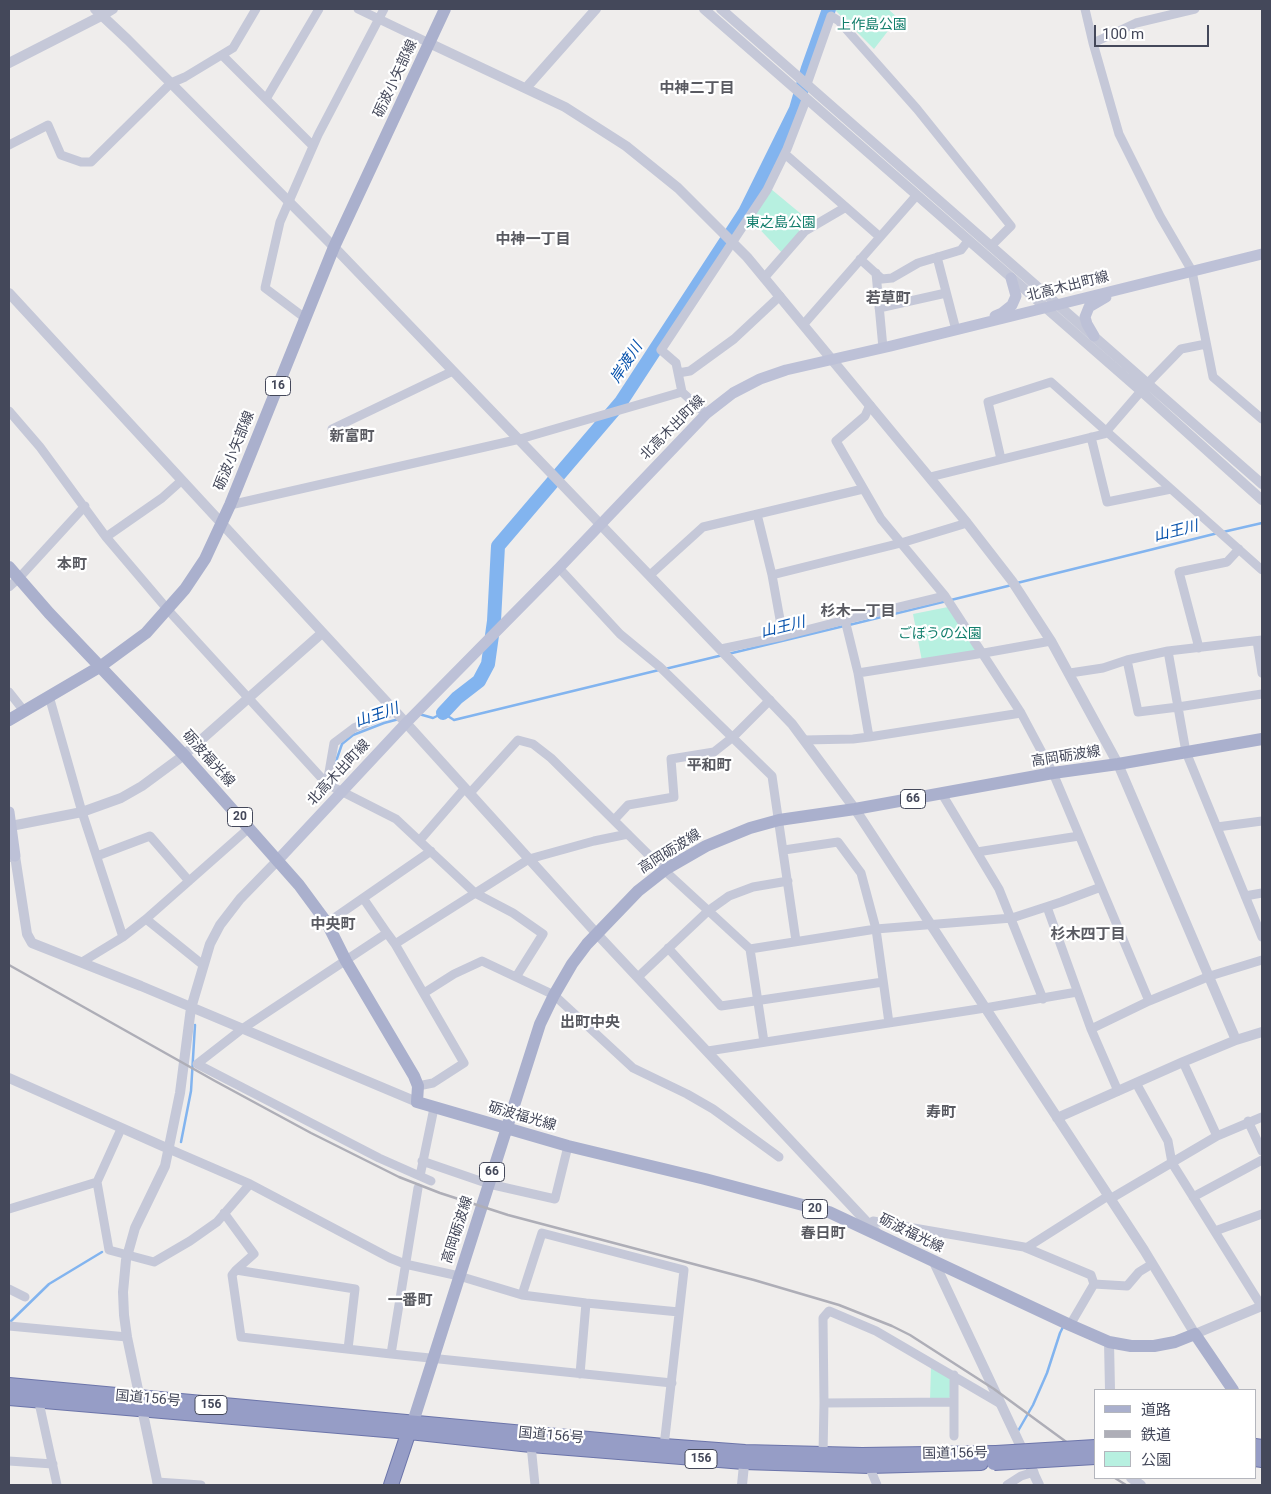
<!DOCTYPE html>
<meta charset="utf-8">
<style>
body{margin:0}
#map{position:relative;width:1271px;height:1494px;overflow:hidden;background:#efedec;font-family:Roboto,"Noto Sans JP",sans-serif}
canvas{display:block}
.frame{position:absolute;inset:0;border:10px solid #44485a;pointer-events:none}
.legend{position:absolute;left:1094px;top:1389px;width:162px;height:90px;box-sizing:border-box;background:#fff;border:1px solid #b4b6bd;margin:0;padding:6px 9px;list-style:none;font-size:15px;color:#44485a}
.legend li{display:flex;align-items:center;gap:10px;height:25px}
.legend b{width:25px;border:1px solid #b4b6bd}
.scale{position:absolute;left:1094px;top:25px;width:115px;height:22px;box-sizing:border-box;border:2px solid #44485a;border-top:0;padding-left:6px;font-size:15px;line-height:18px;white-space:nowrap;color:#44485a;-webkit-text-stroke:4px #fff;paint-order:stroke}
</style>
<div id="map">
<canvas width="1271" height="1494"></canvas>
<div class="frame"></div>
<ul class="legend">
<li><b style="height:6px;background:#aab0cd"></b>道路</li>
<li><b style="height:6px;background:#aeaeb7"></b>鉄道</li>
<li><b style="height:14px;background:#b7f0e0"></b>公園</li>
</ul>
<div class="scale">100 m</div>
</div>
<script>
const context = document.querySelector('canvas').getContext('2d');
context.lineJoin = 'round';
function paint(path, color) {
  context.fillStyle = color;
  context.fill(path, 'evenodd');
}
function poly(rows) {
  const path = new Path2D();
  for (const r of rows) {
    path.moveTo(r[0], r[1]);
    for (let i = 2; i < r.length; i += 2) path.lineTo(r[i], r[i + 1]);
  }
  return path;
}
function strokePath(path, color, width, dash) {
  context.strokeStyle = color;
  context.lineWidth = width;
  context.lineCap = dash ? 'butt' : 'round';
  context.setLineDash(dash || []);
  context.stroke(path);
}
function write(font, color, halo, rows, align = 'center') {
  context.font = font + ' Roboto,"Noto Sans JP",sans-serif';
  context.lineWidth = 4.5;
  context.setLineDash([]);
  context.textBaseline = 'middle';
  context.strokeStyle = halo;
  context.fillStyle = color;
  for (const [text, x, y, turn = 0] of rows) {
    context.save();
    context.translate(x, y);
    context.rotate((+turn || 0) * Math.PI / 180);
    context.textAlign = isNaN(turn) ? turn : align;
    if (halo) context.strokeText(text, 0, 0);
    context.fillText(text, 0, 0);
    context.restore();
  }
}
const green = poly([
 [834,9,888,9,898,18,874,49],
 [771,189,812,223,783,254,751,220],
 [948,607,979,652,922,661,913,614],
 [931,1366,950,1375,950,1397,947,1400,930,1400]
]);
const stream = poly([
 [1223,532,1262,523],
 [1017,583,1218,533],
 [849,625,1012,585],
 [728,654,844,626],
 [665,669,723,655],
 [419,714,433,718,443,713,454,720,659,670],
 [334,767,342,744,353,735,384,723,399,719],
 [181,1142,191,1091,195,1025],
 [9,1323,49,1284,102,1252],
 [1018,1431,1033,1405,1047,1373,1060,1333,1063,1327]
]);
const river = poly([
 [443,713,457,698,479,681,488,664,494,621,498,546,621,402,745,212,796,109,808,68,829,9]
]);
const minor = poly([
 [358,9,429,43],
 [1085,9,1093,43,1119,134,1160,216,1192,271,1213,377,1262,419],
 [1093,43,1136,23,1195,9],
 [222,55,313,146],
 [807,84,831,16,839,21,917,109,1011,226,991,246],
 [266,99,319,9],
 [9,145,48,125,61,155,81,162,91,162,171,83,185,77,233,48,256,9],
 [785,154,880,237],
 [937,257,956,330],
 [860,259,882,279,892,278,918,263,961,250,968,241],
 [876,273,883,348],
 [764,278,805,231,846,207],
 [879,308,946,293],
 [305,318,265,288,280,222,318,135,384,9],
 [803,325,916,196],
 [678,373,690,371,734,339,780,296],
 [682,392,676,363,661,350,767,190,787,149,806,100],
 [870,405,865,416,836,441,881,519,945,596,1021,713,1053,773,1149,1001],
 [9,411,40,447,106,537,168,610,327,784,396,819,475,893,513,913,543,934,516,977],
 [332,429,453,371],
 [1091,437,1107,502,1171,489],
 [1001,459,988,402,1051,382,1262,570],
 [930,477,1104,434,1148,383,1181,349,1206,344],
 [230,505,520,439,682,392,706,414],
 [757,514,772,575,783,636],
 [106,537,162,498,181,481],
 [559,568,620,634,660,667,772,776,796,941],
 [650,575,703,527,863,489],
 [772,575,901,543,967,523],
 [9,587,19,578,85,506],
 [845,620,858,673,869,737],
 [1257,641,1262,673],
 [1199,648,1179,572,1227,562,1239,549],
 [721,649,783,636,845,620,945,596],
 [1168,651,1186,752,1262,937],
 [1127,660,1138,712,1178,707,1262,694],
 [858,673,984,653,1051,641],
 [1070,673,1103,668,1127,660,1168,651,1262,640],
 [9,692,24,711],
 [49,696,82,812,123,937],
 [804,740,853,739,869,737,1021,713],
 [327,784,334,743,354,728,394,711],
 [470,793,518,740,533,744,551,758,664,870,750,949,876,929,1012,918,1061,902,1101,887],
 [942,794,999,889,1043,999],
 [614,820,628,805,674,797,671,759,714,752,733,737,770,700],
 [1217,827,1262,821],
 [420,840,465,788],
 [784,850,838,842,861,873,876,929,889,1023],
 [977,852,1079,836],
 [97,856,150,836,189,881],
 [1245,896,1262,893],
 [363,898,387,933],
 [1047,907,1091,1029,1118,1091],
 [146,919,203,965],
 [327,923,431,851],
 [395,944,464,1063,433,1083,418,1086],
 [668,948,721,1006,883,982],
 [750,949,764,1042],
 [82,962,123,937,146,919,249,828],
 [638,977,708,911,729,896,753,887,788,881],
 [424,993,454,974,482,961,554,995,633,1068,687,1094,713,1109,779,1157],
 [1091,1029,1149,1001,1210,976,1262,960],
 [708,1051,985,1008,1077,992],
 [1183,1062,1217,1136],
 [1136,1083,1168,1141,1172,1163,1262,1307],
 [1248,1121,1262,1151],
 [169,1149,250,1184,390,1258,405,1264,459,1276,522,1295,586,1303,679,1312],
 [422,1161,489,1184,555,1199,568,1146],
 [420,1176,434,1108],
 [431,1181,379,1158,197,1064,242,1029,387,933,395,944,529,859,594,841,628,834],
 [97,1182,109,1250,154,1262,190,1241,217,1222,250,1184],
 [418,1188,391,1354,672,1383],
 [1193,1197,1262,1160],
 [1110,1199,1217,1136,1262,1117],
 [9,1209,97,1182,121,1129],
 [224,1213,254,1254,236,1270],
 [868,1224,873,1221,1024,1247,1091,1275,1094,1284,1070,1325],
 [1215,1231,1262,1214],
 [1026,1248,1108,1196],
 [1094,1284,1127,1286,1139,1272,1152,1264],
 [9,1289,25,1297],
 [522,1295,542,1233,684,1270,664,1446],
 [9,1326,127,1337],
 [348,1349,355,1289,236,1270,232,1275,241,1337,391,1354],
 [580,1374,586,1303],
 [38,1398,57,1485],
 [824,1403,953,1402],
 [954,1436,954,1375],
 [531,1445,535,1485],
 [823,1454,824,1403,823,1318,829,1311,876,1331,1001,1404],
 [9,1461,53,1464],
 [869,1466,877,1485],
 [157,1482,201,1485],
 [1007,1485,1021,1476,1034,1472]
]);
const tertiary = poly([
 [95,9,128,40,334,247,792,724,855,809,1144,1250,1195,1334,1262,1306],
 [704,9,1141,391,1262,500],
 [721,9,1262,484],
 [429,43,565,107,626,146,678,188,747,257,967,523,1012,581,1051,641,1118,764,1236,1040],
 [9,63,103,15,113,9],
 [526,88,596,9],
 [9,293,406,723,597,934,877,1233],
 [11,826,82,812,121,798,142,786,184,755,322,633],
 [9,857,15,856,27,934,32,943,141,986,417,1102],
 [9,1078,169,1149],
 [1057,1118,1183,1062,1236,1040,1262,1032],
 [934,1262,1039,1485],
 [1109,1342,1110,1390],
 [1131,1478,1141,1485],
 [158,1485,127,1337,124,1315,123,1292,126,1260,135,1228,165,1166,180,1093,191,1008,210,944,220,925,240,899,277,861],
 [742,1485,745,1455]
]);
const secondary = poly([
 [995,316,1002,313,1012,305,1016,296,1011,278],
 [1094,336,1087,324,1085,317,1089,307,1106,297],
 [9,812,15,856],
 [277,861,406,723,559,568,706,414,733,393,760,379,786,370,891,346,1262,254]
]);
const primary = poly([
 [9,567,49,613,184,755,299,885,327,923,346,961,414,1076,418,1086,417,1102,568,1146,705,1179,829,1212,1070,1325,1109,1342,1131,1346,1154,1346,1175,1342,1195,1334,1233,1390],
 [9,720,101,666,146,633,185,589,205,559,230,505,334,247,445,9],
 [413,1422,540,1024,554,995,572,964,587,944,638,891,666,869,706,846,750,828,779,820,855,809,1053,773,1118,764,1262,739]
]);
const trunk = poly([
 [9,1385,664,1446,745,1452,862,1455,996,1453],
 [9,1398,409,1432,531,1445,744,1462,869,1466,981,1463],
 [1255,1446,1262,1447],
 [1255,1459,1262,1460],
 [391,1485,411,1425]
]);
const rail = poly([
 [9,965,215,1081,311,1133,399,1177,440,1193,508,1215,754,1280,839,1305,892,1326,910,1335,994,1389,1095,1463],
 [1115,1478,1126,1485]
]);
const trunkBridge = poly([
 [996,1453,1095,1447],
 [994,1463,1095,1457]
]);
const shields = [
 [278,386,25],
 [913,799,25],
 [240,817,25],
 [492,1172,25],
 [815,1209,25],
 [211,1405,32],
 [701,1459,32]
];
const shieldNames = [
 ["16",278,386],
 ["66",913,799],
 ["20",240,817],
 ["66",492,1172],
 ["20",815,1209],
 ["156",211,1405],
 ["156",701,1459]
];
const parkNames = [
 ["上作島公園",872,25],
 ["東之島公園",781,223],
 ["ごぼうの公園",940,634]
];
const streetNames = [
 ["砺波小矢部線",396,79,-65],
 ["北高木出町線",1068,287,-14],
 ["北高木出町線",673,428,-45],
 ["砺波小矢部線",235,451,-68],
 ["高岡砺波線",1066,757,-9],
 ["砺波福光線",208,759,48],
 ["北高木出町線",339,773,-47],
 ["高岡砺波線",670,852,-32],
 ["砺波福光線",522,1117,16],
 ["高岡砺波線",458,1230,-72],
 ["砺波福光線",911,1234,26],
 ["国道156号",148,1399,5],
 ["国道156号",551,1436,5],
 ["国道156号",955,1454,-1]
];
const neighbourhoodNames = [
 ["中神二丁目",697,89],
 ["中神一丁目",533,240],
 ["若草町",888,299],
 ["新富町",352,437],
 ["本町",72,565],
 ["杉木一丁目",858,612],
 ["平和町",709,766],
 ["中央町",333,925],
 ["杉木四丁目",1088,935],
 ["出町中央",590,1023],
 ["寿町",941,1113],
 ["春日町",823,1234],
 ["一番町",410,1301]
];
const waterNames = [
 ["岸渡川",627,363,-57],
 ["山王川",1176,532,-14],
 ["山王川",783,628,-14],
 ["山王川",377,716,-19]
];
paint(green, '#b7f0e0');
strokePath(stream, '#82b4ef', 2.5);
strokePath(river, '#82b4ef', 14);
strokePath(trunk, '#6c75aa', 16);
strokePath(minor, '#c5c8d8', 9);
strokePath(tertiary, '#c5c8d8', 10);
strokePath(secondary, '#bdc1d7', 11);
strokePath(primary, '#aab0cd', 12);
strokePath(trunk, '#969dc6', 14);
strokePath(rail, '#aeaeb7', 2.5);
strokePath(trunkBridge, '#6c75aa', 16, []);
strokePath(trunkBridge, '#969dc6', 14);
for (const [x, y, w] of shields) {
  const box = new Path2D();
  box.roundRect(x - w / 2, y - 9.5, w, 19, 4);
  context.fillStyle = '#fff';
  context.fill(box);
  strokePath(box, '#44485a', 1);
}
write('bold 12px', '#44485a', null, shieldNames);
write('14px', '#127e6c', '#fff', parkNames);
write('14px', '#44485a', '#fff', streetNames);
write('bold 15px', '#595a61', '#fff', neighbourhoodNames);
write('italic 15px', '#0651ab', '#fff', waterNames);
</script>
